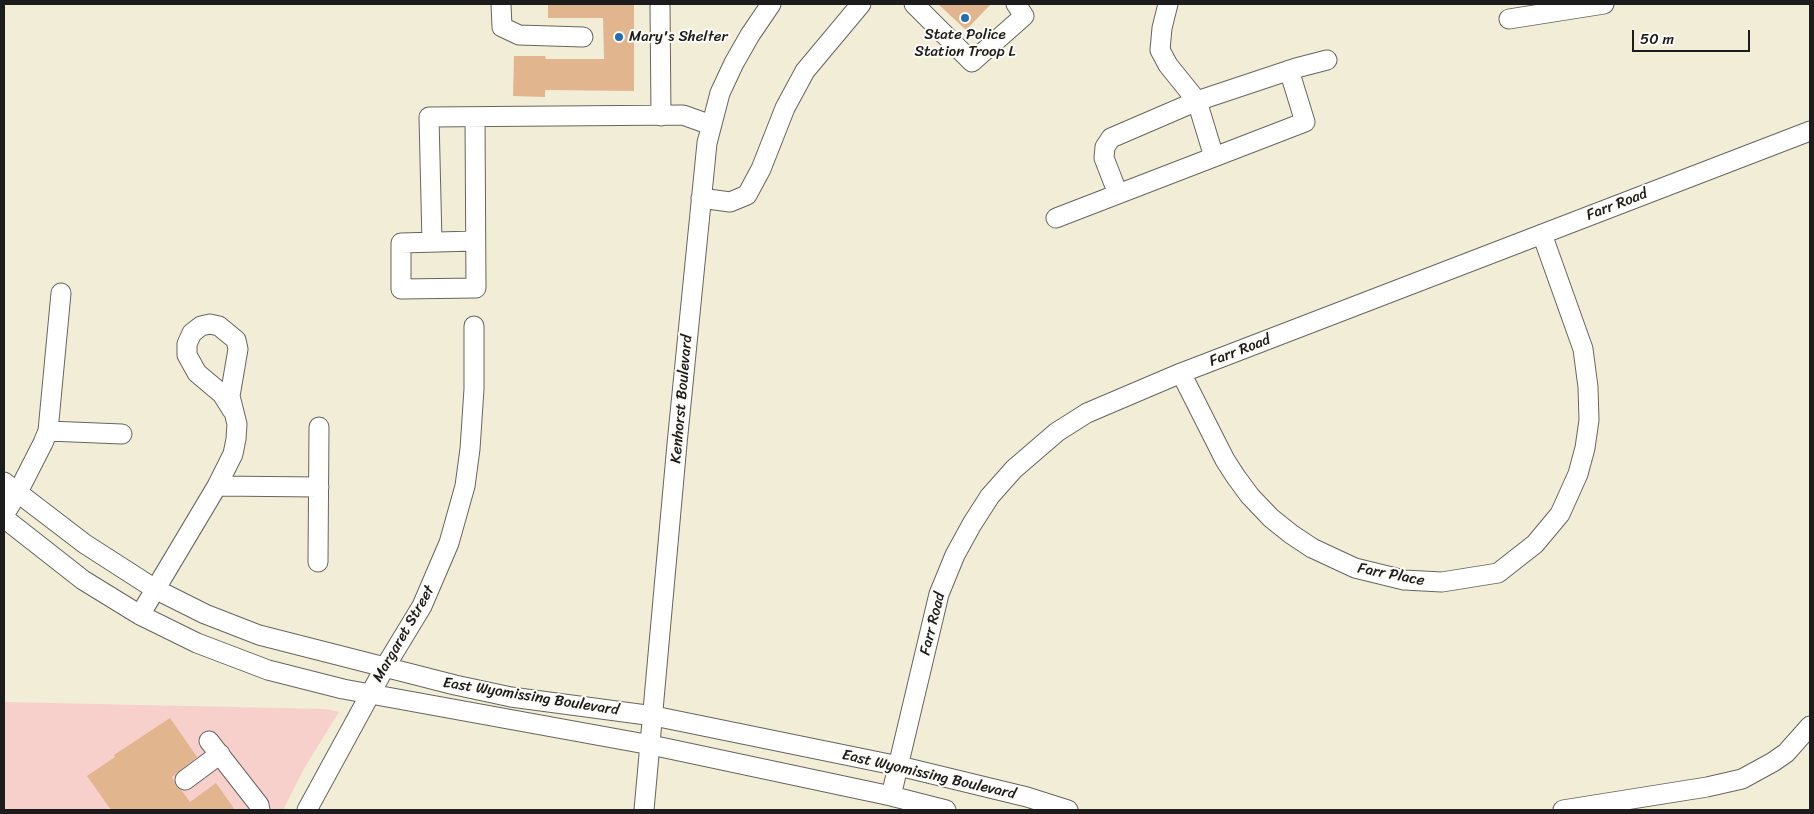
<!DOCTYPE html>
<style>
body{margin:0}
#map{position:relative;width:1814px;height:814px;overflow:hidden;background:#f2edd7;font-family:Sriracha,sans-serif}
canvas{display:block}
.frame{position:absolute;inset:0;border:5px solid #1c1c1c;pointer-events:none}
.scale{position:absolute;left:1632px;top:30px;width:118px;height:22px;box-sizing:border-box;border:2px solid #1c1c1c;border-top:0;padding-left:6px;font-size:15px;line-height:18px;white-space:nowrap;color:#1c1c1c;-webkit-text-stroke:4px #fdfcf7;paint-order:stroke}
</style>
<div id="map">
<canvas width="1814" height="814"></canvas>
<div class="frame"></div>
<div class="scale">50 m</div>
</div>
<script>
const context = document.querySelector('canvas').getContext('2d');
context.lineJoin = 'round';
function paint(path, color) {
  context.fillStyle = color;
  context.fill(path, 'evenodd');
}
function poly(rows) {
  const path = new Path2D();
  for (const r of rows) {
    path.moveTo(r[0], r[1]);
    for (let i = 2; i < r.length; i += 2) path.lineTo(r[i], r[i + 1]);
  }
  return path;
}
function strokePath(path, color, width, dash) {
  context.strokeStyle = color;
  context.lineWidth = width;
  context.lineCap = dash ? 'butt' : 'round';
  context.setLineDash(dash || []);
  context.stroke(path);
}
function write(font, color, halo, rows, align = 'center') {
  context.font = font + ' Sriracha,sans-serif';
  context.lineWidth = 4;
  context.setLineDash([]);
  context.textBaseline = 'middle';
  context.strokeStyle = halo;
  context.fillStyle = color;
  for (const [text, x, y, turn = 0] of rows) {
    context.save();
    context.translate(x, y);
    context.rotate((+turn || 0) * Math.PI / 180);
    context.textAlign = isNaN(turn) ? turn : align;
    if (halo) context.strokeText(text, 0, 0);
    context.fillText(text, 0, 0);
    context.restore();
  }
}
const built = poly([
 [4,702,326,709,339,712,305,767,283,810,4,810]
]);
const building = poly([
 [548,4,634,4,634,91,545,90,545,97,513,96,514,56,545,56,546,59,604,59,603,18,548,18],
 [938,4,991,4,966,30],
 [170,718,197,757,172,777,176,786,182,791,190,802,216,783,235,810,111,810,87,776,115,757,114,755]
]);
const minor = poly([
 [501,4,502,27,519,35,583,37],
 [660,4,661,116],
 [914,4,972,62,1024,16,1016,4],
 [1168,4,1162,28,1160,50,1168,65,1197,101,1296,68,1327,60],
 [1509,19,1604,4],
 [475,117,476,288,401,289,401,243,475,241],
 [1118,194,1104,158,1105,147,1111,138,1197,101,1214,157],
 [701,198,730,202,747,195,761,169,785,108,805,71,861,4],
 [1056,218,1305,122,1289,70],
 [432,242,429,117,683,115,711,125],
 [1181,373,1225,460,1236,477,1250,496,1271,518,1291,534,1312,548,1355,568,1404,580,1442,582,1498,573,1535,544,1560,514,1578,474,1585,448,1589,420,1588,387,1583,349,1542,234],
 [48,431,122,434],
 [4,482,85,544,155,589,205,614,259,635,455,685,511,697,654,716,899,766,1027,797,1068,810],
 [217,486,319,487],
 [4,515,18,492,43,443,48,431,61,293],
 [4,518,83,580,140,615,197,643,268,670,343,689,651,745,891,796,946,810],
 [318,562,319,427],
 [140,615,217,486,233,454,236,439,237,424,230,396,238,349,236,340,219,326,210,324,201,326,192,333,187,344,187,355,197,373,222,394,232,410],
 [209,741,259,805,260,810],
 [185,780,220,754],
 [891,796,939,594,955,555,972,524,990,496,1014,469,1057,432,1087,413,1181,373,1810,131],
 [307,810,385,667,422,606,449,543,465,486,470,449,474,389,474,326],
 [644,810,677,444,707,143,720,93,734,63,750,35,771,4],
 [1563,810,1707,787,1742,779,1773,762,1786,753,1810,726]
]);
const markers = [
 [965,18,5,"#1f6fb2"],
 [619,37,5,"#1f6fb2"]
];
const poiNames = [
 ["State Police",965,35],
 ["Station Troop L",965,52],
 ["Mary's Shelter",629,37,"left"]
];
const streetNames = [
 ["Farr Road",1617,205,-21],
 ["Farr Road",1240,351,-21],
 ["Kenhorst Boulevard",682,399,-85],
 ["Farr Place",1391,575,11],
 ["Farr Road",933,624,-76],
 ["Margaret Street",404,634,-60],
 ["East Wyomissing Boulevard",531,697,9],
 ["East Wyomissing Boulevard",929,775,13]
];
paint(built, '#f7d0cc');
paint(building, '#e1b58d');
strokePath(minor, '#67655d', 21);
strokePath(minor, '#fff', 19);
for (const [x, y, r, color] of markers) {
  const dot = new Path2D();
  dot.arc(x, y, r, 0, 2 * Math.PI);
  context.fillStyle = color;
  context.fill(dot);
  strokePath(dot, '#fdfcf7', 2);
}
write('15px', '#1c1c1c', '#fdfcf7', poiNames);
write('15px', '#1c1c1c', '#fdfcf7', streetNames);
</script>
